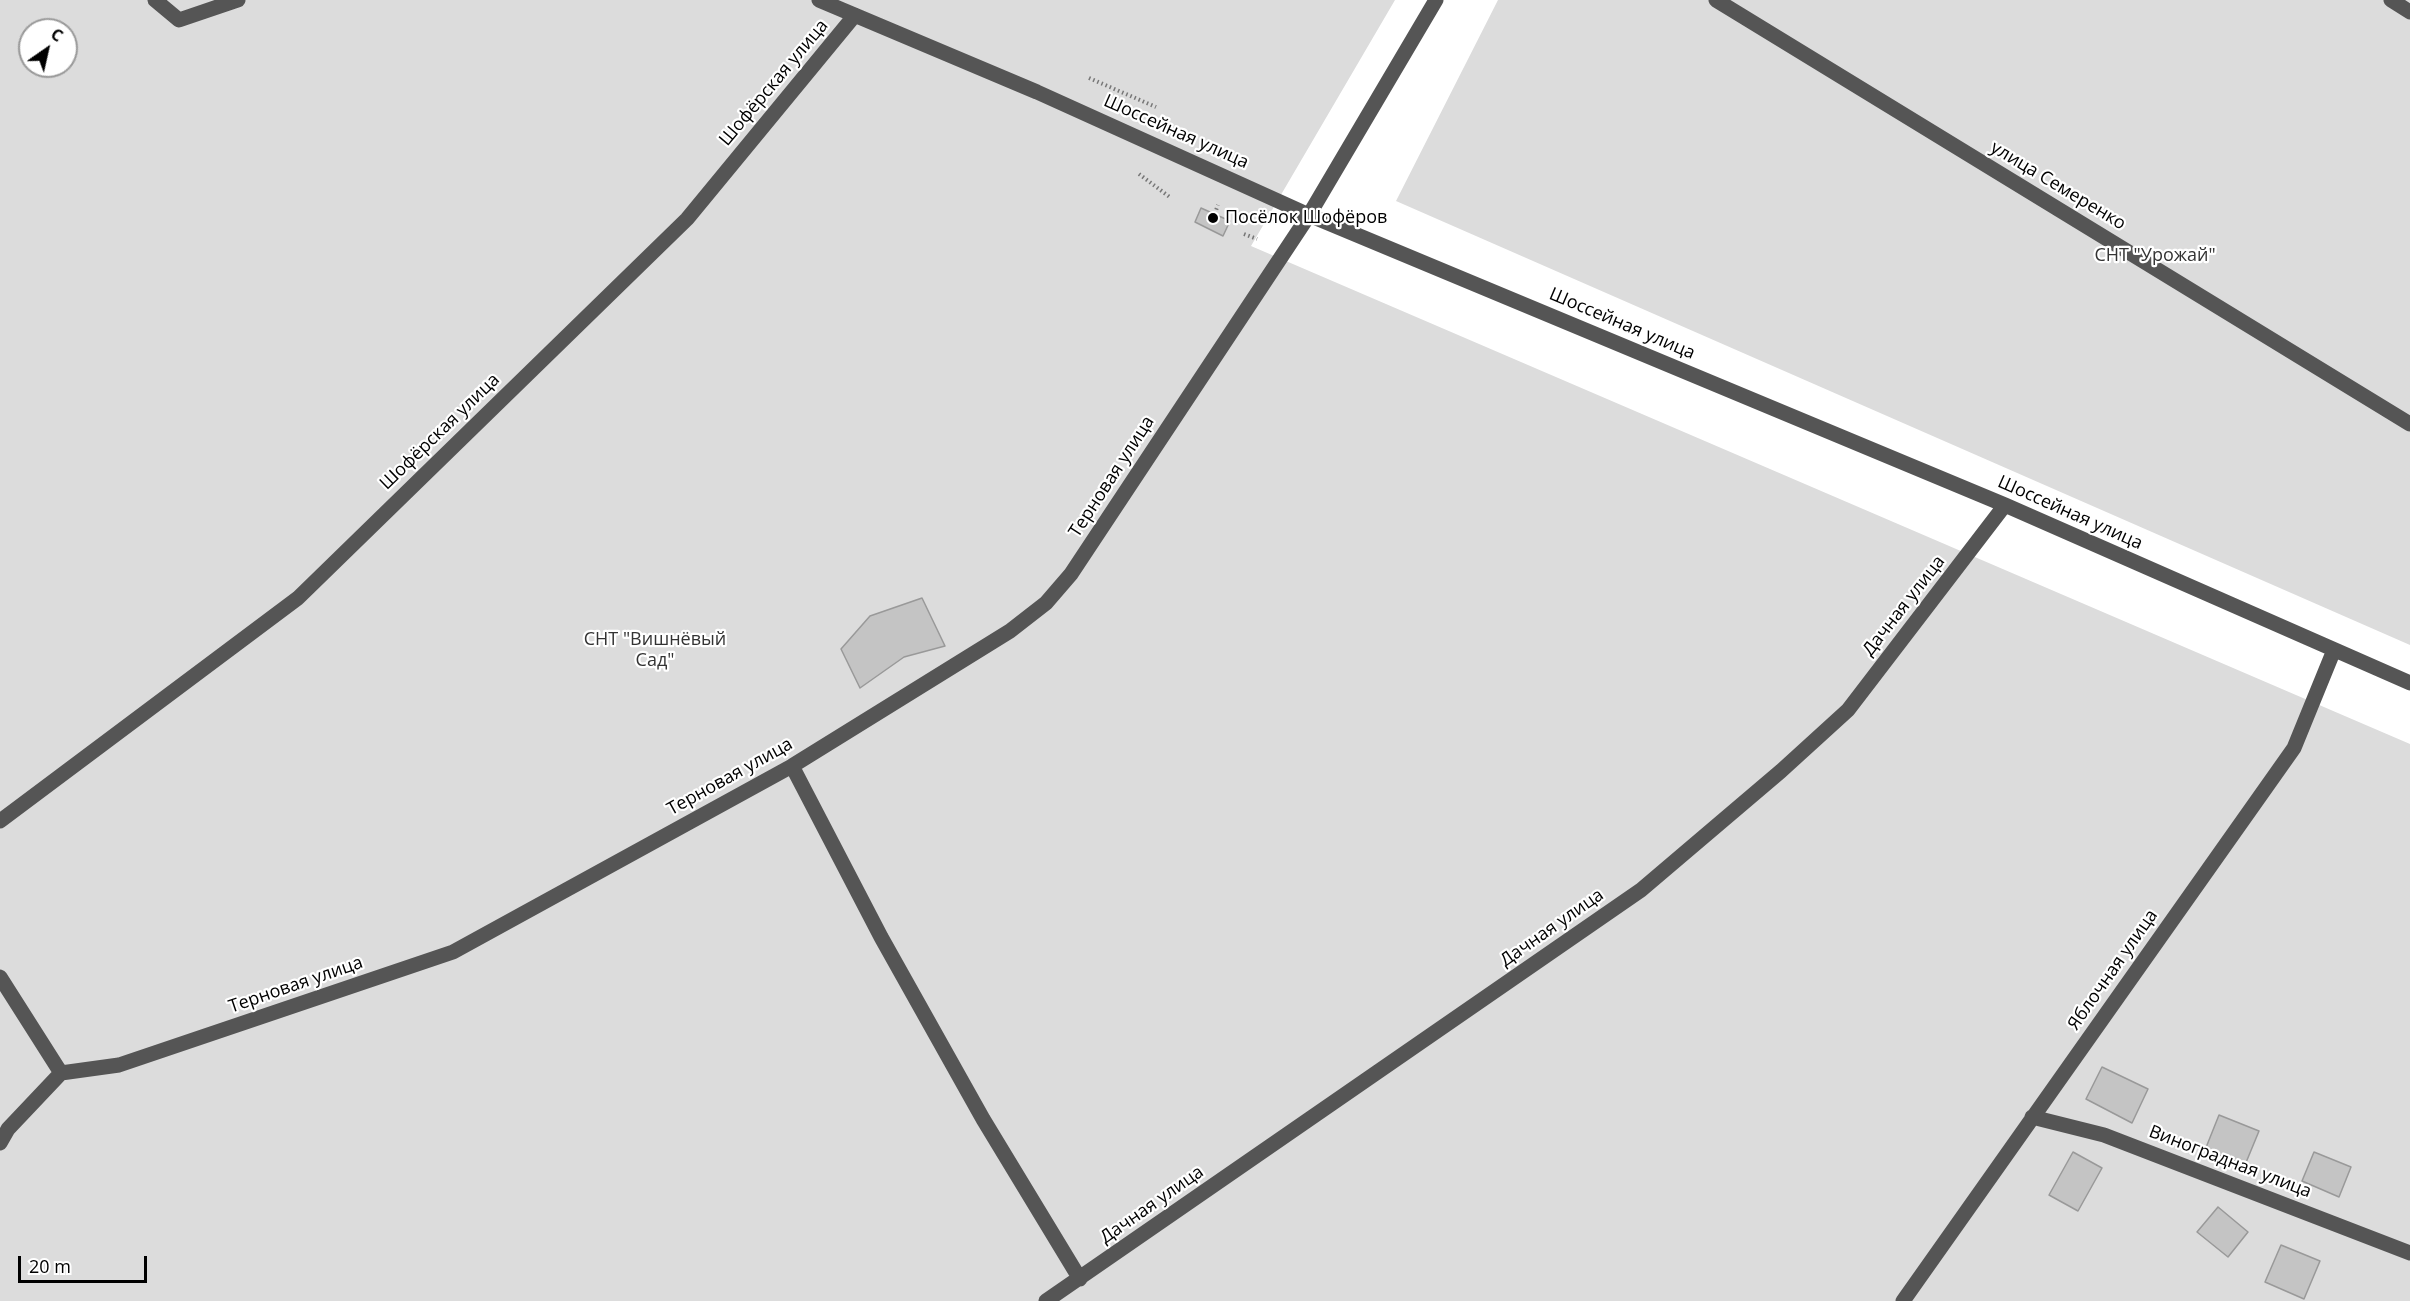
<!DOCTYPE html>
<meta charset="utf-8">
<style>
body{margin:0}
#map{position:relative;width:2410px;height:1301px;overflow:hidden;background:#fff;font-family:"Open Sans",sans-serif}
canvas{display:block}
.north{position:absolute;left:18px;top:18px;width:60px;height:60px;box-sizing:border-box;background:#fff;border:2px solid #999;border-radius:50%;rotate:34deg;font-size:16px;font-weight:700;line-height:24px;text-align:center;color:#000}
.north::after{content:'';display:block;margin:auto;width:21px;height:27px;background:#000;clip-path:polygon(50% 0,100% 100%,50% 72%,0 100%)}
.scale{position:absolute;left:18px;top:1256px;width:129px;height:27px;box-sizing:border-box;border:3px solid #000;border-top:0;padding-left:8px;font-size:18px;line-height:21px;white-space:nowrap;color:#000;-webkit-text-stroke:4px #fff;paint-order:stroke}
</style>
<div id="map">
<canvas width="2410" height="1301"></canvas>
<div class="north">С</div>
<div class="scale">20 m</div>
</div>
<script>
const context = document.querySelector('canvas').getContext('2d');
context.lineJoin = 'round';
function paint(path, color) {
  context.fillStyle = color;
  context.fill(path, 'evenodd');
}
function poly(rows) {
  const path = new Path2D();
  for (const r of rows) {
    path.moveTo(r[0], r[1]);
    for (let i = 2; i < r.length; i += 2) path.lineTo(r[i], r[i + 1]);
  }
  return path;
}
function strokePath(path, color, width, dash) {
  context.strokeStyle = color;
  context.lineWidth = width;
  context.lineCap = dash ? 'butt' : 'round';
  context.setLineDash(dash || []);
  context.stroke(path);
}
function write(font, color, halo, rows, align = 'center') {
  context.font = font + ' "Open Sans",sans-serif';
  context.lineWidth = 4.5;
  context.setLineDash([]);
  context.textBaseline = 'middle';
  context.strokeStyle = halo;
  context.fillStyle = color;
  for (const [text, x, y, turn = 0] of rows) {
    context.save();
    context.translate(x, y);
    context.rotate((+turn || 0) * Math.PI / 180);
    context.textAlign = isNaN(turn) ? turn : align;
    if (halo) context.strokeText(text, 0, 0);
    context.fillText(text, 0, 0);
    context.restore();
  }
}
const green = poly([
 [0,0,1395,0,1251,246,2410,744,2410,1301,0,1301],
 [30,30,66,30,66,66,30,66],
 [1498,0,2410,0,2410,645,1396,201]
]);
const building = poly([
 [1201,208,1230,221,1223,236,1195,222,1201,208],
 [922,598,945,646,904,657,860,688,841,649,870,616,922,598],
 [2102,1067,2148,1089,2132,1123,2086,1099,2102,1067],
 [2219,1115,2259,1131,2245,1165,2205,1150,2219,1115],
 [2073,1152,2102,1168,2078,1211,2049,1195,2073,1152],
 [2314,1152,2351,1167,2339,1197,2302,1181,2314,1152],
 [2218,1207,2248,1232,2228,1257,2197,1232,2218,1207],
 [2281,1245,2320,1261,2304,1299,2265,1282,2281,1245]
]);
const path = poly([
 [1089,78,1156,107],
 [1139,174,1171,198],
 [1213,218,1218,205],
 [1244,234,1257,239]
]);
const minor = poly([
 [155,0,179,20,238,0],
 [819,0,1037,92,1309,215,2005,505,2410,683],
 [1716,0,2410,424],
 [2391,0,2410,12],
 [792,766,881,937,983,1119,1080,1279],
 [0,821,298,598,687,219,855,15],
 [0,977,61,1073],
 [2032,1117,2104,1135,2410,1253],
 [0,1143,8,1129,61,1073,119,1065,453,952,792,766,1010,631,1046,603,1071,574,1309,215,1436,0],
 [1046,1301,1641,890,1781,771,1848,710,2005,505],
 [1903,1301,2294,748,2334,650]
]);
const markers = [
 [1213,218,6,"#000"]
];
const streetNames = [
 ["Шофёрская улица",774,83,-50],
 ["Шоссейная улица",1176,132,24],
 ["улица Семеренко",2058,186,31],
 ["Шоссейная улица",1622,324,23],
 ["Шофёрская улица",440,432,-44],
 ["Терновая улица",1112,477,-57],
 ["Шоссейная улица",2070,513,24],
 ["Дачная улица",1904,606,-52],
 ["Терновая улица",730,777,-29],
 ["Дачная улица",1552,928,-35],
 ["Яблочная улица",2113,970,-55],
 ["Терновая улица",296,985,-19],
 ["Виноградная улица",2230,1162,21],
 ["Дачная улица",1152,1205,-35]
];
const poiNames = [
 ["Посёлок Шофёров",1225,218]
];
const parkNames = [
 ["СНТ \"Урожай\"",2155,256],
 ["СНТ \"Вишнёвый",655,640],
 ["Сад\"",655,661]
];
paint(green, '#dcdcdc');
paint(building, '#c4c4c4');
strokePath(building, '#999', 1.5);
strokePath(path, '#777', 4, [1.5, 3]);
strokePath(minor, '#555', 15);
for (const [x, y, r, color] of markers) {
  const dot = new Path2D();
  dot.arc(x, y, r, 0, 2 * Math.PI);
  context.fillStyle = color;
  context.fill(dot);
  strokePath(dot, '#fff', 2);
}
write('18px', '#000', '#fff', streetNames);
write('18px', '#000', '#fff', poiNames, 'left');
write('18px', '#333', '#fff', parkNames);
</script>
